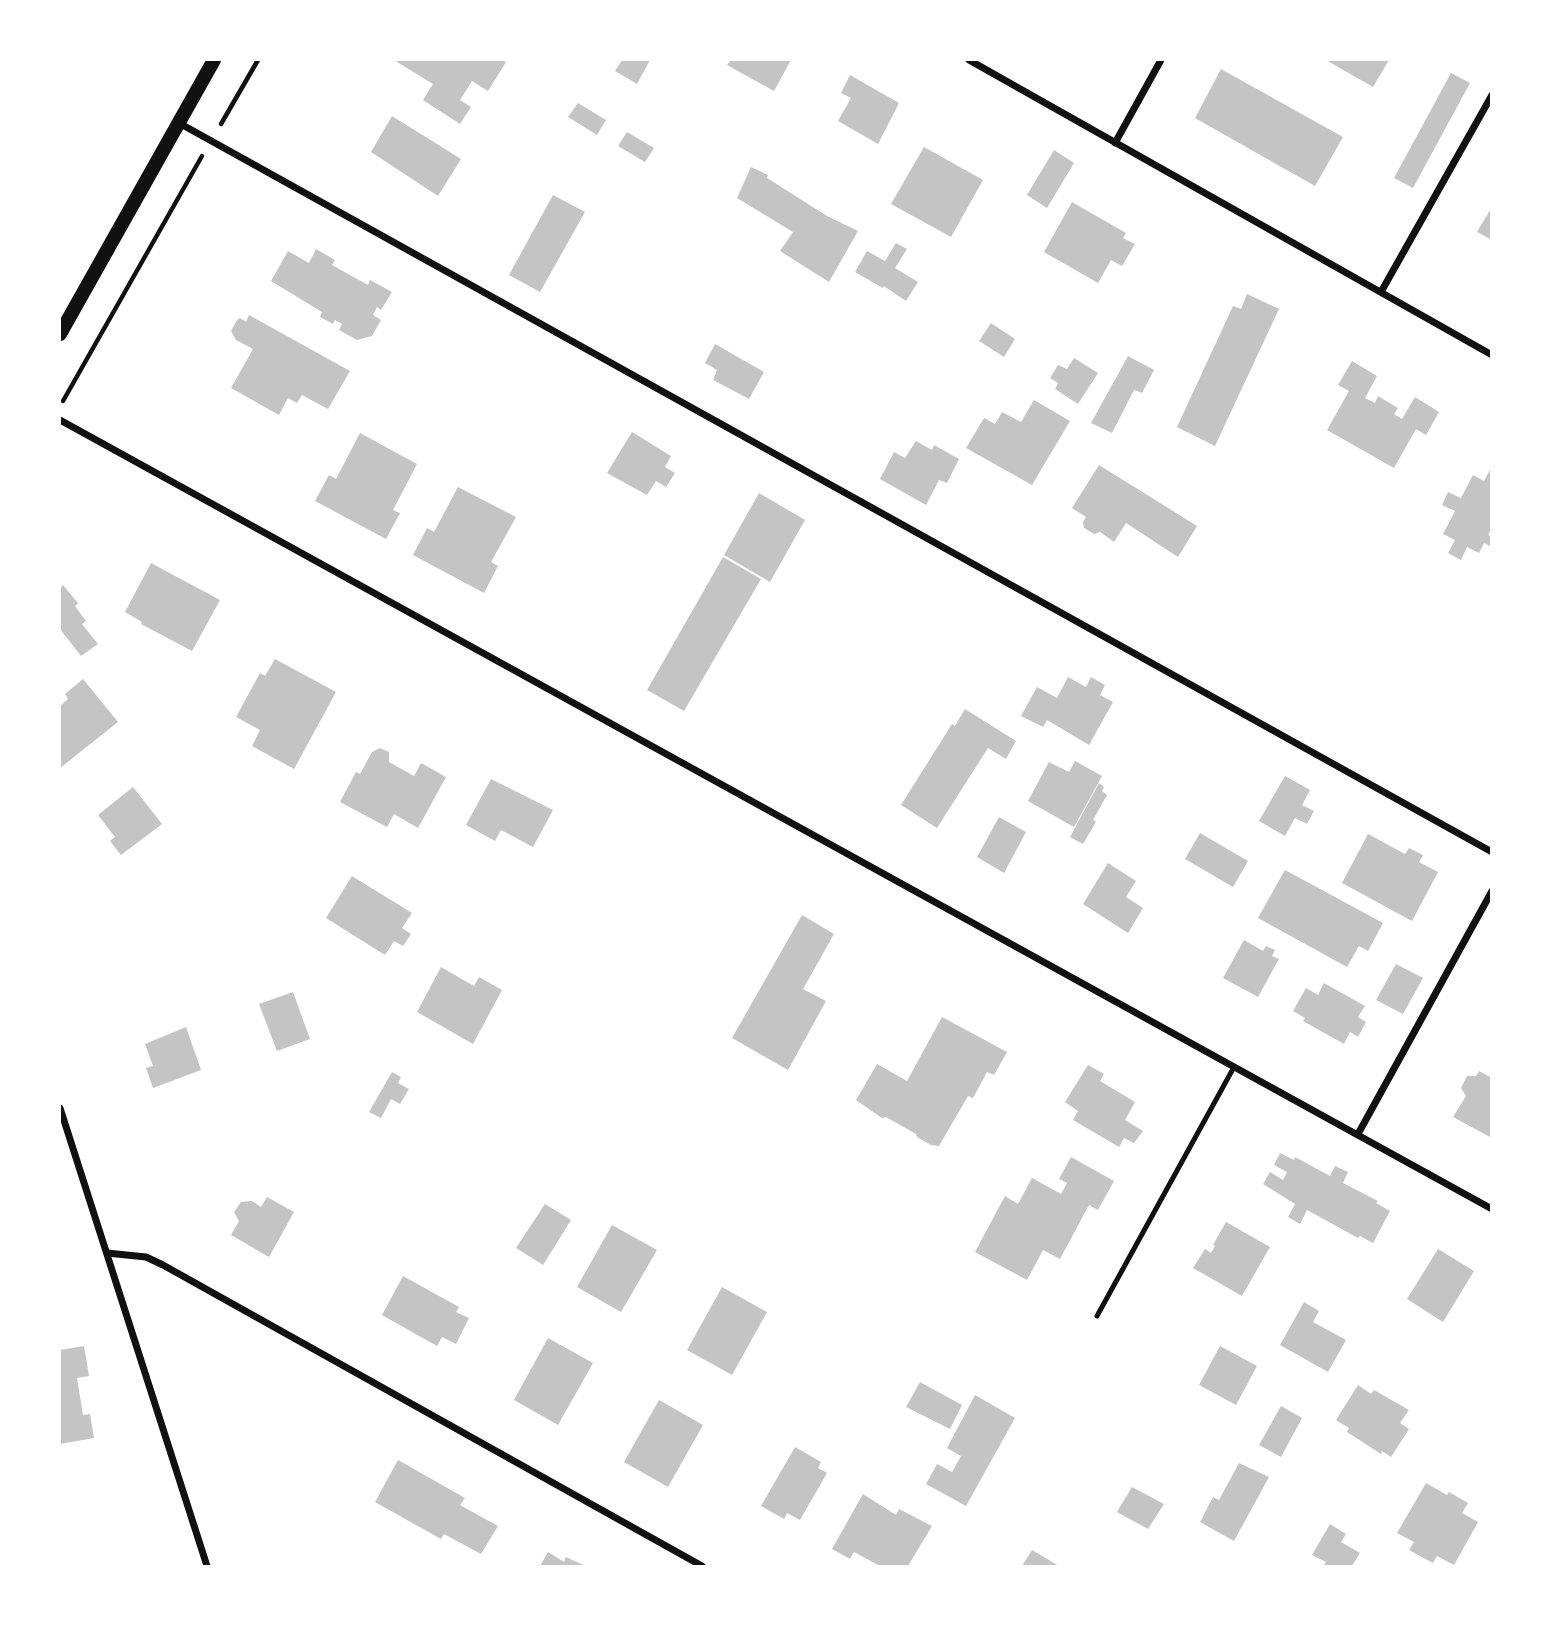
<!DOCTYPE html>
<style>
body{margin:0}
#map{position:relative;width:1551px;height:1626px;overflow:hidden;background:#fff;font-family:"PT Sans Narrow",sans-serif}
canvas{display:block}
.frame{position:absolute;inset:0;border:61px solid #fff;pointer-events:none}
</style>
<div id="map">
<canvas width="1551" height="1626"></canvas>
<div class="frame"></div>
</div>
<script>
const context = document.querySelector('canvas').getContext('2d');
context.lineJoin = 'round';
function paint(path, color) {
  context.fillStyle = color;
  context.fill(path, 'evenodd');
}
function poly(rows) {
  const path = new Path2D();
  for (const r of rows) {
    path.moveTo(r[0], r[1]);
    for (let i = 2; i < r.length; i += 2) path.lineTo(r[i], r[i + 1]);
  }
  return path;
}
function strokePath(path, color, width, dash) {
  context.strokeStyle = color;
  context.lineWidth = width;
  context.lineCap = dash ? 'butt' : 'round';
  context.setLineDash(dash || []);
  context.stroke(path);
}
const building = poly([
 [394,60,502,60,506,62,488,91,472,81,460,100,471,107,460,124,423,100,433,84],
 [622,60,650,60,637,84,615,71],
 [731,60,791,60,774,91,727,65],
 [1326,60,1389,60,1373,87],
 [1221,69,1343,137,1315,186,1195,118],
 [1451,73,1470,83,1413,188,1394,178],
 [850,75,899,103,878,144,838,121,851,98,841,93],
 [578,103,606,120,597,135,568,117],
 [392,116,461,159,438,196,371,152],
 [627,132,654,148,645,162,618,146],
 [924,147,983,180,951,237,891,204],
 [1054,150,1074,163,1047,208,1027,195],
 [751,167,768,175,767,178,827,216,858,231,829,282,780,251,793,232,737,198],
 [553,195,585,212,540,292,509,275],
 [1072,202,1126,233,1123,238,1135,244,1122,266,1111,260,1098,283,1044,252],
 [1492,207,1492,240,1477,232],
 [896,243,907,249,895,268,918,282,906,301,884,286,883,288,855,272,867,251,885,261],
 [316,249,335,260,332,265,368,285,370,280,392,292,381,310,377,307,373,315,381,320,372,336,357,340,339,330,342,324,335,320,333,324,320,317,322,312,271,281,288,251,309,263],
 [1247,294,1279,309,1215,446,1177,427,1233,306,1241,309],
 [249,315,350,371,328,409,302,395,297,403,288,398,279,415,231,388,253,349,236,340,231,331,237,320,240,318,246,322],
 [991,323,1015,339,1004,357,979,341],
 [715,344,764,372,749,399,713,380,717,370,705,363],
 [1128,356,1154,370,1142,393,1134,390,1112,433,1091,423],
 [1074,358,1098,373,1078,404,1055,389,1058,383,1050,378,1058,365,1067,369],
 [1352,361,1377,376,1365,398,1375,403,1378,396,1398,408,1394,414,1402,419,1415,397,1439,412,1426,435,1416,429,1394,468,1327,430,1349,391,1338,385],
 [1034,400,1070,421,1032,485,966,448,984,418,995,424,1002,412,1021,422],
 [632,432,671,456,665,467,675,473,666,487,656,481,647,495,607,473],
 [360,433,417,464,393,510,400,513,386,539,315,501,329,475,336,479],
 [916,441,932,450,934,445,959,459,947,483,939,480,926,505,880,479,894,452,905,458],
 [1099,465,1197,526,1178,557,1126,523,1114,542,1100,532,1094,534,1084,528,1083,522,1086,517,1072,508],
 [1492,466,1492,528,1488,535,1492,536,1492,543,1490,546,1484,543,1479,553,1467,547,1461,560,1448,553,1455,540,1443,534,1455,511,1442,505,1448,492,1461,498,1473,475,1484,481],
 [458,487,516,517,491,562,498,566,484,593,413,555,427,528,434,532],
 [759,493,805,520,770,582,724,555],
 [723,557,761,579,684,711,647,690],
 [151,563,220,600,192,651,141,624,142,622,125,612],
 [63,585,78,603,75,606,86,621,82,624,98,644,81,656,60,629,60,588],
 [275,659,336,692,294,769,252,746,260,730,236,717,260,673,265,676],
 [1068,677,1086,687,1091,677,1105,685,1100,695,1113,702,1089,745,1047,720,1043,727,1021,716,1037,687,1057,698],
 [83,679,118,722,60,768,60,706,68,699,65,694],
 [965,709,1016,741,1006,759,988,748,937,828,901,805,952,724,955,726],
 [380,748,389,752,389,762,414,776,421,763,446,777,418,828,394,814,387,827,340,802,356,772,360,774,372,752],
 [1075,761,1102,776,1074,827,1028,801,1049,762,1069,772],
 [1285,776,1310,790,1302,805,1314,811,1307,824,1295,818,1285,836,1259,821],
 [491,779,553,810,533,847,501,830,495,841,466,825],
 [1099,783,1104,787,1102,791,1107,795,1093,820,1096,822,1083,844,1070,837],
 [133,787,162,824,121,855,110,841,115,837,98,815],
 [999,817,1026,832,1004,873,977,857],
 [1200,833,1248,861,1233,887,1185,859],
 [1368,834,1405,854,1409,848,1423,855,1419,862,1438,872,1412,921,1342,883],
 [1108,863,1136,881,1126,897,1143,908,1128,933,1083,904],
 [1285,870,1383,923,1368,951,1359,946,1347,967,1258,918],
 [352,876,412,913,402,928,411,934,403,946,394,941,385,955,326,918],
 [802,915,834,934,803,989,826,1001,788,1070,732,1038],
 [1244,940,1263,951,1266,946,1275,950,1272,956,1279,959,1258,997,1223,978],
 [1396,964,1423,978,1403,1014,1376,1000],
 [441,967,474,986,479,977,502,990,473,1044,417,1012],
 [1324,983,1365,1006,1358,1017,1366,1022,1358,1037,1350,1032,1344,1044,1303,1021,1305,1018,1293,1011,1306,988,1318,995],
 [293,992,310,1039,277,1051,259,1004],
 [942,1017,1007,1052,994,1075,987,1072,973,1098,968,1096,939,1146,931,1145,917,1137,916,1134,886,1117,882,1118,856,1100,877,1064,907,1081],
 [186,1027,201,1070,153,1088,146,1068,153,1066,145,1044],
 [1088,1065,1104,1074,1100,1081,1135,1102,1125,1120,1143,1131,1134,1143,1124,1138,1119,1147,1073,1120,1078,1111,1065,1102],
 [1479,1071,1492,1078,1492,1138,1453,1117,1466,1096,1461,1088,1467,1076,1476,1076],
 [392,1072,401,1077,398,1083,409,1089,400,1104,391,1099,381,1118,369,1112],
 [1280,1153,1294,1160,1295,1157,1330,1176,1335,1166,1348,1172,1343,1183,1378,1201,1376,1203,1390,1211,1373,1243,1360,1236,1358,1238,1307,1210,1300,1224,1288,1217,1295,1204,1263,1184,1270,1172,1283,1180,1287,1172,1274,1165],
 [1071,1157,1114,1181,1098,1210,1089,1205,1060,1259,1043,1250,1027,1280,975,1252,1005,1196,1018,1204,1032,1178,1061,1194,1067,1183,1059,1179],
 [267,1197,294,1212,269,1257,231,1235,239,1221,234,1212,241,1202,252,1201,261,1207],
 [545,1204,571,1220,543,1265,516,1248],
 [1226,1222,1270,1247,1242,1296,1193,1268,1205,1249,1211,1253,1215,1246,1213,1245],
 [612,1225,657,1250,621,1312,577,1287],
 [1438,1249,1474,1271,1443,1322,1407,1299],
 [403,1276,459,1307,456,1312,469,1318,456,1344,442,1337,437,1346,382,1315],
 [722,1287,767,1312,732,1375,687,1350],
 [1304,1302,1319,1311,1313,1322,1346,1340,1328,1372,1280,1345],
 [548,1338,593,1363,558,1425,514,1400],
 [84,1346,89,1376,77,1378,83,1415,90,1414,94,1438,60,1444,60,1350],
 [1220,1346,1257,1366,1236,1405,1199,1385],
 [920,1382,962,1405,950,1429,906,1407],
 [1358,1385,1371,1394,1374,1390,1409,1410,1400,1423,1409,1429,1391,1457,1382,1451,1381,1454,1347,1432,1349,1428,1336,1420],
 [975,1395,1015,1418,966,1506,926,1484,937,1464,952,1472,961,1456,947,1448],
 [659,1400,703,1425,668,1487,624,1462],
 [1281,1406,1302,1418,1281,1457,1259,1445],
 [795,1447,821,1462,818,1468,827,1473,800,1520,787,1513,784,1519,761,1506],
 [398,1460,465,1498,460,1505,498,1526,481,1554,444,1534,441,1539,375,1502],
 [1239,1463,1269,1477,1234,1541,1200,1522,1213,1497,1219,1500],
 [1426,1483,1447,1495,1449,1492,1468,1503,1462,1513,1478,1522,1454,1565,1437,1556,1433,1563,1409,1550,1414,1542,1397,1533],
 [1132,1487,1164,1504,1148,1529,1117,1512],
 [863,1494,896,1515,899,1509,932,1526,908,1566,880,1566,854,1552,850,1559,832,1549],
 [1330,1524,1346,1534,1341,1542,1360,1553,1352,1566,1323,1566,1326,1562,1312,1555],
 [1032,1550,1059,1566,1022,1566],
 [548,1552,564,1562,566,1557,585,1566,540,1566]
]);
const path = poly([
 [221,124,258,60],
 [63,401,202,156]
]);
const service = poly([
 [1097,1316,1234,1067]
]);
const minor = poly([
 [969,60,1492,355],
 [179,123,1492,852],
 [1115,143,1161,60],
 [1381,292,1492,95],
 [60,420,1492,1209],
 [60,1108,207,1566],
 [1358,1134,1492,891],
 [107,1253,146,1257,163,1265,702,1566]
]);
const secondary = poly([
 [60,334,214,60]
]);
paint(building, '#c4c4c4');
strokePath(path, '#111', 4.5);
strokePath(service, '#111', 5);
strokePath(minor, '#111', 7);
strokePath(secondary, '#111', 14);
</script>
